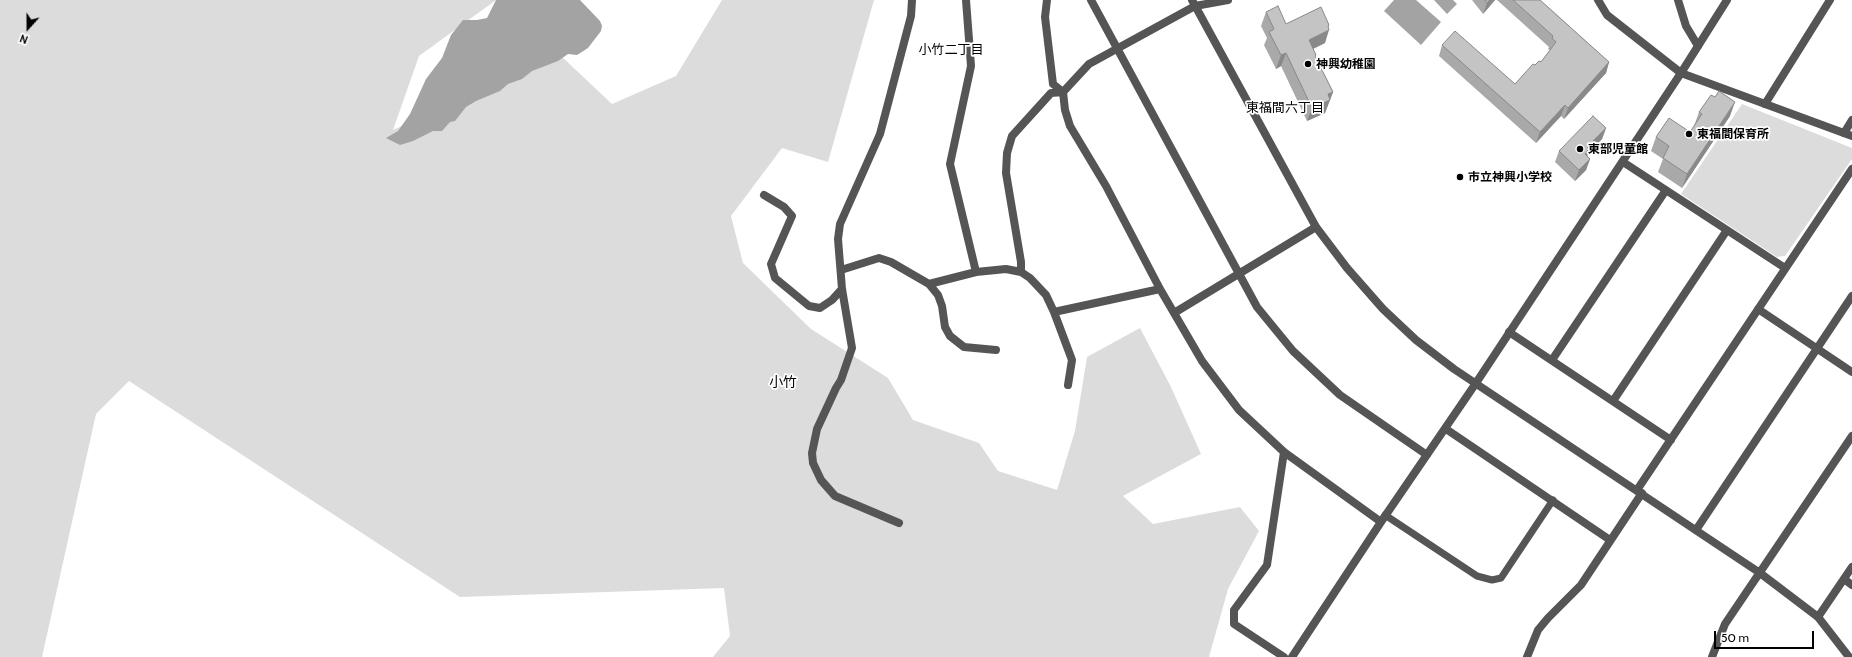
<!DOCTYPE html>
<meta charset="utf-8">
<style>
body{margin:0}
#map{position:relative;width:1852px;height:657px;overflow:hidden;background:#fff;font-family:Cabin,sans-serif}
canvas{display:block}
.north{position:absolute;left:8px;top:8px;width:40px;height:40px;-webkit-text-stroke:3px #fff;paint-order:stroke;rotate:201deg;font-size:11px;font-weight:700;line-height:16px;text-align:center;color:#000}
.north::after{content:'';display:block;margin:auto;width:14px;height:18px;background:#000;clip-path:polygon(50% 0,100% 100%,50% 72%,0 100%)}
.scale{position:absolute;left:1714px;top:631px;width:100px;height:18px;box-sizing:border-box;border:2px solid #000;border-top:0;padding-left:5px;font-size:12px;line-height:14px;white-space:nowrap;color:#000;-webkit-text-stroke:3px #fff;paint-order:stroke}
</style>
<div id="map">
<canvas width="1852" height="657"></canvas>
<div class="north">N</div>
<div class="scale">50 m</div>
</div>
<script>
const context = document.querySelector('canvas').getContext('2d');
context.lineJoin = 'round';
function paint(path, color) {
  context.fillStyle = color;
  context.fill(path, 'evenodd');
}
function poly(rows) {
  const path = new Path2D();
  for (const r of rows) {
    path.moveTo(r[0], r[1]);
    for (let i = 2; i < r.length; i += 2) path.lineTo(r[i], r[i + 1]);
  }
  return path;
}
function strokePath(path, color, width, dash) {
  context.strokeStyle = color;
  context.lineWidth = width;
  context.lineCap = dash ? 'butt' : 'round';
  context.setLineDash(dash || []);
  context.stroke(path);
}
function write(font, color, halo, rows, align = 'center') {
  context.font = font + ' Cabin,"Noto Sans JP",sans-serif';
  context.lineWidth = 3.5;
  context.setLineDash([]);
  context.textBaseline = 'middle';
  context.strokeStyle = halo;
  context.fillStyle = color;
  for (const [text, x, y, turn = 0] of rows) {
    context.save();
    context.translate(x, y);
    context.rotate((+turn || 0) * Math.PI / 180);
    context.textAlign = isNaN(turn) ? turn : align;
    if (halo) context.strokeText(text, 0, 0);
    context.fillText(text, 0, 0);
    context.restore();
  }
}
const green = poly([
 [0,0,496,0,419,56,393,130,560,55,612,104,676,76,722,0,874,0,828,162,782,148,731,216,743,263,811,329,888,378,913,420,979,443,998,471,1057,490,1075,431,1087,357,1140,328,1171,387,1201,454,1123,496,1153,524,1240,507,1259,531,1228,589,1209,657,713,657,730,636,724,588,460,597,129,381,96,414,42,657,0,657],
 [1742,104,1852,148,1852,159,1785,256,1777,257,1681,194]
]);
const water = poly([
 [496,0,580,0,600,21,602,26,601,31,588,48,577,55,568,54,558,61,532,71,522,79,508,84,500,91,476,101,466,107,455,121,450,122,442,131,433,131,413,141,400,145,386,138,398,131,410,114,426,79,442,58,451,35,463,20,477,20,487,18],
 [1394,0,1416,0,1441,22,1421,45,1384,11],
 [1434,0,1453,0,1457,4,1447,14]
]);
const service = poly([
 [1385,515,1477,576,1492,580,1501,578,1553,500]
]);
const minor = poly([
 [966,0,971,66,950,164,976,272],
 [1047,0,1045,17,1053,84,1063,92,1065,110,1070,126,1106,186,1160,289,1202,361,1239,410,1284,452,1381,522],
 [1091,0,1257,307,1293,351,1340,395,1427,455],
 [1598,0,1607,15,1681,73],
 [1678,0,1686,26,1698,46],
 [1765,104,1830,0],
 [1844,133,1852,120],
 [1623,162,1785,268],
 [764,195,784,207,792,216,771,264,775,278,809,306,820,308,832,300,842,289],
 [841,270,879,258,891,262,929,284,976,272,1006,269,1021,272,1030,278,1046,295,1054,312,1072,360,1068,385],
 [1021,272,1021,262,1006,173,1007,153,1012,136,1051,93,1063,92,1089,64,1195,6],
 [929,284,938,295,942,306,945,327,950,336,964,347,996,350],
 [1758,309,1852,372],
 [1054,312,1160,289],
 [1174,313,1316,227],
 [1509,332,1671,440],
 [1552,360,1666,190],
 [1613,401,1727,230],
 [1446,429,1610,540],
 [1284,452,1267,565,1234,610,1234,624,1284,657],
 [1637,490,1852,169],
 [899,523,835,496,821,480,813,463,812,453,817,429,836,388,841,380,852,348,842,289,838,239,840,224,880,134,911,16,912,0],
 [1696,530,1852,296],
 [1844,579,1852,585],
 [1818,617,1852,567],
 [1292,657,1381,522,1476,383],
 [1527,657,1538,630,1548,618,1581,585,1642,493]
]);
const tertiary = poly([
 [1192,0,1316,227,1347,268,1383,309,1416,340,1454,369,1760,573,1818,617,1849,657],
 [1195,6,1228,0],
 [1681,73,1852,136],
 [1476,383,1681,73,1727,0],
 [1712,657,1725,624,1852,436]
]);
const wall = poly([
 [1472,0,1495,0,1483,14],
 [1497,0,1540,0,1609,62,1606,73,1564,119,1561,116,1536,143,1439,56,1442,45,1515,84,1535,65,1541,62,1550,50,1548,49,1549,47],
 [1266,12,1286,24,1328,28,1325,43,1313,49,1315,57,1333,92,1325,113,1307,121,1281,66,1276,69,1264,45,1267,38,1261,26],
 [1699,112,1730,116,1682,188,1658,172,1663,159,1651,151,1656,137,1690,132,1694,126],
 [1606,128,1602,139,1588,154,1587,156,1590,159,1586,170,1575,181,1555,162,1559,151]
]);
const shadedWall = poly([
 [1490,0,1495,0,1483,14,1487,3],
 [1329,25,1327,31,1329,30,1325,43,1304,53,1309,40],
 [1286,53,1281,66,1276,69,1281,55],
 [1609,62,1606,73,1564,119,1568,108],
 [1333,92,1325,113,1307,121,1312,108,1328,94],
 [1735,102,1730,116,1682,188,1687,174],
 [1565,105,1561,116,1536,143,1540,132],
 [1606,128,1602,139,1588,154,1586,160,1581,165,1587,147],
 [1590,159,1586,170,1575,181,1579,170]
]);
const building = poly([
 [1485,0,1490,0,1487,3,1485,0],
 [1513,0,1540,0,1609,62,1568,108,1565,105,1540,132,1442,45,1455,31,1515,84,1533,64,1535,65,1539,61,1541,62,1556,42,1552,38,1553,36,1513,0],
 [1278,6,1286,24,1321,7,1329,25,1328,26,1329,30,1309,40,1316,55,1315,56,1333,92,1328,94,1330,100,1312,108,1286,53,1281,55,1269,32,1274,29,1266,12,1278,6],
 [1719,91,1735,102,1687,174,1663,158,1669,146,1656,137,1669,118,1690,132,1702,114,1699,112,1711,95,1715,97,1719,91],
 [1593,116,1606,128,1587,147,1589,149,1585,154,1590,159,1579,170,1559,151,1593,116]
]);
const markers = [
 [1308,64,4,"#000"],
 [1689,134,4,"#000"],
 [1580,149,4,"#000"],
 [1460,177,4,"#000"]
];
const poiNames = [
 ["神興幼稚園",1316,64],
 ["東福間保育所",1697,134],
 ["東部児童館",1588,149],
 ["市立神興小学校",1468,177]
];
const neighbourhoodNames = [
 ["小竹二丁目",951,50],
 ["東福間六丁目",1285,108]
];
const quarterNames = [
 ["小竹",783,383]
];
paint(green, '#dcdcdc');
paint(water, '#a3a3a3');
strokePath(service, '#555', 7);
strokePath(minor, '#555', 8);
strokePath(tertiary, '#555', 8);
paint(wall, '#a9a9a9');
paint(shadedWall, '#898989');
paint(building, '#c4c4c4');
strokePath(building, '#898989', 1);
for (const [x, y, r, color] of markers) {
  const dot = new Path2D();
  dot.arc(x, y, r, 0, 2 * Math.PI);
  context.fillStyle = color;
  context.fill(dot);
  strokePath(dot, '#fff', 1.5);
}
write('bold 12px', '#000', '#fff', poiNames, 'left');
write('13px', '#000', '#fff', neighbourhoodNames);
write('14px', '#000', '#fff', quarterNames);
</script>
